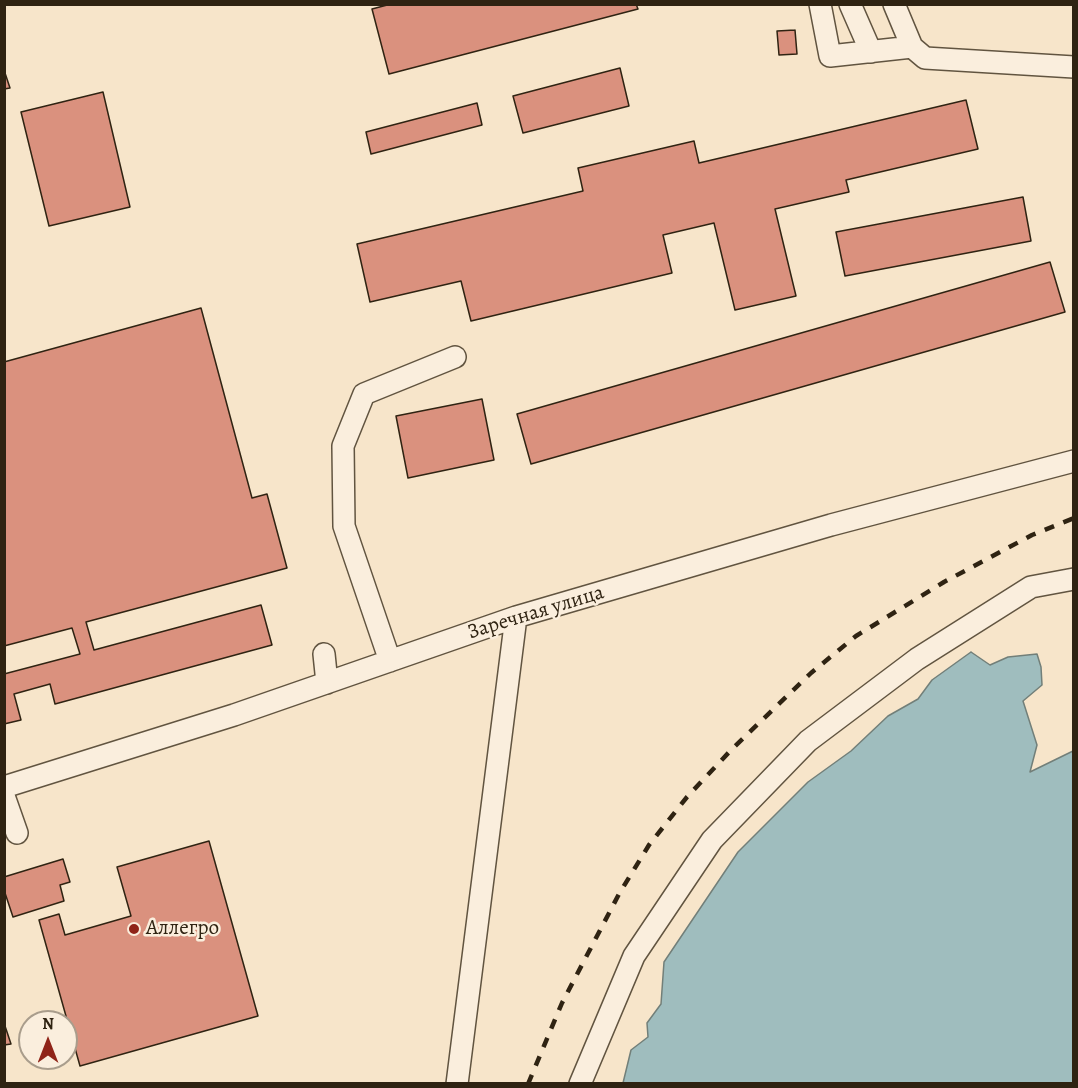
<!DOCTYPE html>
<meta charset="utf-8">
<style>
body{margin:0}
#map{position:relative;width:1078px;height:1088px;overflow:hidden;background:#f7e5ca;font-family:Alegreya,serif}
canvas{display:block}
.frame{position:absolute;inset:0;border:6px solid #2f2312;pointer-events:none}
.north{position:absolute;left:18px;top:1010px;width:60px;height:60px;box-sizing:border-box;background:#faeedd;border:2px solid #a99d8c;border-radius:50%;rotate:0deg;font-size:16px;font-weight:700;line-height:24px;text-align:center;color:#2f2312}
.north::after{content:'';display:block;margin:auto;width:21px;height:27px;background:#8f2418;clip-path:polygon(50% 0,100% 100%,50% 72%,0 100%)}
</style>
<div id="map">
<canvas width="1078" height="1088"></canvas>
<div class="frame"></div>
<div class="north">N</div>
</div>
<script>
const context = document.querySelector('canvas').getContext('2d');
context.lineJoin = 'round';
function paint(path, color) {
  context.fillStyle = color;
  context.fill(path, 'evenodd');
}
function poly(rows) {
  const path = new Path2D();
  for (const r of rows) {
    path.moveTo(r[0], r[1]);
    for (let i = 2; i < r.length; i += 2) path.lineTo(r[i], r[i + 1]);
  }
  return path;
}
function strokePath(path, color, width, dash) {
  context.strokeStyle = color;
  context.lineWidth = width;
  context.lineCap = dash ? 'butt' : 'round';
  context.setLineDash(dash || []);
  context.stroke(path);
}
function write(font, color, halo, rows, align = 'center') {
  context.font = font + ' Alegreya,serif';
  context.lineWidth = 5;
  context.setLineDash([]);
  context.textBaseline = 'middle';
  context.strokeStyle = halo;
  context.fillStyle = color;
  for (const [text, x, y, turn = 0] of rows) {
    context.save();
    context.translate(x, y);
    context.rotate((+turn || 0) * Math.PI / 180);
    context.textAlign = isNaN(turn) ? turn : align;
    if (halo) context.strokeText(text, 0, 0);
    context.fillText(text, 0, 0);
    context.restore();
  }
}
const water = poly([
 [971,652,990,665,1008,657,1037,654,1041,667,1042,685,1023,701,1037,745,1030,772,1073,751,1073,1083,623,1083,631,1050,648,1037,647,1023,661,1004,664,962,738,852,808,782,851,751,888,716,918,699,932,680,971,652]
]);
const building = poly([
 [391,4,636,4,638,9,389,74,372,9,391,4],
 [795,30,797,54,779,55,777,31,795,30],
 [620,68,629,106,523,133,513,96,620,68],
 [4,70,10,88,4,89,4,70],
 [103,92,130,207,49,226,21,112,103,92],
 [966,100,978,149,846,180,849,192,775,209,796,296,735,310,714,223,663,235,672,273,471,321,461,281,370,302,357,244,583,191,578,168,694,141,699,163,966,100],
 [477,103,482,125,371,154,366,132,477,103],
 [1023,197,1031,241,845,276,836,232,1023,197],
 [1050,262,1065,312,531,464,517,414,1050,262],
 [201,308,252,498,267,494,287,568,86,622,94,650,261,605,272,645,55,704,50,684,14,694,21,720,4,724,4,674,80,654,72,628,4,646,4,362,201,308],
 [482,399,494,460,408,478,396,416,482,399],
 [209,841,258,1016,80,1066,39,920,59,914,65,935,131,916,117,867,209,841],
 [63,859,70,882,60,885,64,901,13,917,4,890,4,877,63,859],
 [4,1023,11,1044,4,1045,4,1023]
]);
const minor = poly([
 [820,4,830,56,912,47],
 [850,4,871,52],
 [894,4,912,47,925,58,1074,67],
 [324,654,327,683],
 [390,661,344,526,343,446,364,394,455,357],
 [4,787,234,715,516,617,831,525,1074,461],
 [4,796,17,833],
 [457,1084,516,617],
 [580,1084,634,956,712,840,808,741,917,659,1031,587,1074,579]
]);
const rail = poly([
 [528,1084,562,1003,619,894,649,845,687,797,732,749,811,673,856,636,944,582,1032,535,1074,518]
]);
const markers = [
 [134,929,6,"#8f2418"]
];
const streetNames = [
 ["Заречная улица",536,613,-17]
];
const poiNames = [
 ["Аллегро",146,929]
];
paint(water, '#9fbdbe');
strokePath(water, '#727f79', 1.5);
paint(building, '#da917e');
strokePath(building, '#2f2312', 1.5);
strokePath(minor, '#615440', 24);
strokePath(minor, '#faeedd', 21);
strokePath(rail, '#2f2312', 4.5, [10, 10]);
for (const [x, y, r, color] of markers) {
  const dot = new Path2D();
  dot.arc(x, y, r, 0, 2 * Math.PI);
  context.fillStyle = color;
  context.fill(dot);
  strokePath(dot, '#faeedd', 2);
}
write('21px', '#2f2312', '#faeedd', streetNames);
write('21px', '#2f2312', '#faeedd', poiNames, 'left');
</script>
